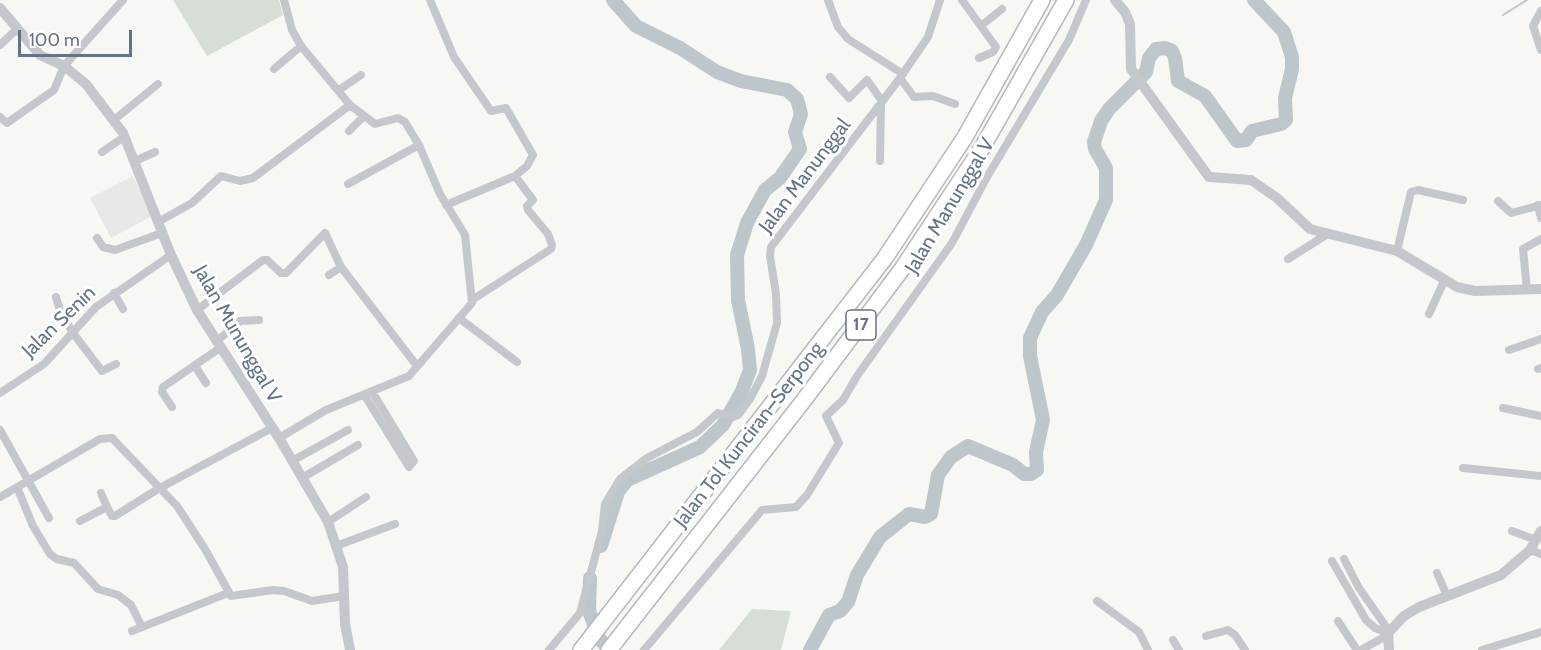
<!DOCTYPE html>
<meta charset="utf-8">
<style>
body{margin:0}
#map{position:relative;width:1541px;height:650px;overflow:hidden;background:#f7f7f4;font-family:Cabin,sans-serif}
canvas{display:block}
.scale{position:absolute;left:18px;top:30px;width:114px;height:27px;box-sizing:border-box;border:3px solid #657485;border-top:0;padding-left:8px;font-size:18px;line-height:21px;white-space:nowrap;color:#657485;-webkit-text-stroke:4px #fff;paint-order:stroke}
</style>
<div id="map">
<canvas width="1541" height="650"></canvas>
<div class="scale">100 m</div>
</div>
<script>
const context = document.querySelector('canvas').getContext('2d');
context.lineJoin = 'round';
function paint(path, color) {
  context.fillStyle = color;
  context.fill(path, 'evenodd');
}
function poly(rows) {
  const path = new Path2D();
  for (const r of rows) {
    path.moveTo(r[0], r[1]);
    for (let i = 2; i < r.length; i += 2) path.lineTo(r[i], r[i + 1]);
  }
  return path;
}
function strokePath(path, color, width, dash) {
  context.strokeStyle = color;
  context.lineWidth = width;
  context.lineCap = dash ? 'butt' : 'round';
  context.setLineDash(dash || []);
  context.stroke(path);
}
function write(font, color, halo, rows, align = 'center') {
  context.font = font + ' Cabin,sans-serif';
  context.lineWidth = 6;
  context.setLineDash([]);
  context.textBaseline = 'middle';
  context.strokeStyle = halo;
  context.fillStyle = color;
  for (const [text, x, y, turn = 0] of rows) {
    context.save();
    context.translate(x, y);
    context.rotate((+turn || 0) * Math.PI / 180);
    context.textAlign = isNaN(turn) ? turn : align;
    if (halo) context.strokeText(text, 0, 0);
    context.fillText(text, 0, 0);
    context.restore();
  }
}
const built = poly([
 [133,176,154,215,111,238,90,198]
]);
const green = poly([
 [173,0,279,0,283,15,207,56],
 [752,609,791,611,781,650,719,650]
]);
const stream = poly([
 [1503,15,1527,0]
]);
const river = poly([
 [601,546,618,492,627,480,700,447,723,425,742,391,750,370,748,349,738,300,737,255,747,223,765,190,780,178,800,149,795,132,801,114,797,99,787,90,741,81,717,72,680,48,636,26,613,0],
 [590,578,589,611,599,638,609,650],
 [810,650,829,615,840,611,848,602,857,575,880,537,909,514,925,517,931,514,938,475,951,457,968,446,1013,465,1024,474,1031,474,1037,470,1036,452,1043,420,1030,356,1030,338,1042,312,1057,295,1086,245,1106,200,1106,168,1095,149,1094,142,1101,121,1109,109,1146,72,1149,58,1156,49,1165,48,1172,51,1175,58,1178,81,1205,96,1237,141,1246,140,1252,131,1281,124,1286,120,1285,98,1292,69,1292,57,1284,32,1254,0]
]);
const minor = poly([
 [430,0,454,57,491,111,506,108,533,155,527,166,515,176,446,205],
 [828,0,838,27,848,39,903,74],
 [962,0,996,47,993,52,979,58],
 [1541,11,1533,26,1541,50],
 [982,25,1002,9],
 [0,45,17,29],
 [274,69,301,46],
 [830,77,849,98,867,80,882,101],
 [900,78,914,97,933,96,955,104],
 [339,90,361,75],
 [0,117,7,123,54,90,64,66,123,0],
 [114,120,158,84],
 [349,131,364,116],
 [102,152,124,137],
 [135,161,155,152],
 [880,161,881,103],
 [348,184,419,145],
 [1498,201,1511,213,1541,205],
 [1538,205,1541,218],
 [158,222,192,203,221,176,240,181,253,178,350,105],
 [97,238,103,247,115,250,162,233],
 [1397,251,1411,192,1418,190,1463,200],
 [1288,259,1326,235],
 [329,275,341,267],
 [1527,290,1523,249,1541,239],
 [114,293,123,309],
 [56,297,61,313,73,333,102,371,116,364],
 [472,300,551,249,552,245,548,234,528,210,527,206,533,200,515,176],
 [197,310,263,260,267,260,281,273,286,273,325,233,341,267,417,366],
 [1429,314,1444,281],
 [459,318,517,362],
 [216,342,240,321,259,320],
 [1509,350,1541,339],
 [195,366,206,383],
 [1538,369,1541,368],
 [0,393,44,364,96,307,171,255],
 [365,396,409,467,414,461,373,393],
 [172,407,162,392,163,387,220,348],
 [1503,408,1541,416],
 [0,430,49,518],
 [279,438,326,410,409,376,472,303,465,235,440,194,419,145,405,122,398,118,375,124,350,105,301,46,292,30,284,0],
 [292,461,348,430],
 [1463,468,1541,476],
 [302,478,358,445],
 [17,487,33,526,50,554,57,559,74,563,98,589,118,595,131,605,142,627],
 [101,493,107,507],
 [0,497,100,439,112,438,177,506,205,549,231,596,273,590,284,591,312,601,344,596],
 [80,521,107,507,112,516,115,516,158,489,272,428],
 [328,522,366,497],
 [1512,531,1536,540],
 [336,546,395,524],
 [1530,550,1541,554],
 [1344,559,1359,588,1389,631],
 [1332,561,1366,620,1375,628,1388,633],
 [1437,573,1447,596],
 [1097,601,1139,632,1148,650],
 [1338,621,1357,650],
 [132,631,228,593],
 [1206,636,1228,630,1235,635,1245,650],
 [1173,640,1179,650],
 [549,650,580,613,602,531,605,504,620,479,647,458,697,432,718,413,733,417,738,415,750,399,762,376,777,323,776,294,770,256,771,247,900,78,928,37,940,0],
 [644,650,762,510,796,507,807,495,839,443,826,416,843,400,857,376,952,243,987,177,1069,40,1086,0],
 [1361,650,1388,635],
 [1482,650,1541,632]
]);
const tertiary = poly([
 [1115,0,1125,12,1130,24,1131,69,1209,177,1251,180,1277,198,1310,229,1397,251,1457,287,1475,291,1541,289],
 [0,8,40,55,64,66,86,84,123,133,171,255,197,310,279,438,328,522,343,567,345,624,350,650],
 [1389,650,1388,633,1404,616,1419,607,1501,575,1530,550,1541,531]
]);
const motorway = poly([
 [581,650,885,258,965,137,1042,0],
 [609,650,804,400,902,269,982,148,1066,0]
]);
const shields = [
 [861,325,30]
];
const shieldNames = [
 ["17",861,325]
];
const streetNames = [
 ["Jalan Manunggal",805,176,-53],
 ["Jalan Manunggal V",950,206,-59],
 ["Jalan Senin",59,322,-44],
 ["Jalan Mununggal V",237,334,60],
 ["Jalan Tol Kunciran–Serpong",749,435,-52]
];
paint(built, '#e7e9e7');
paint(green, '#d7ded5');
strokePath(stream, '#bcc6cb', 2);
strokePath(river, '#bcc6cb', 14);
strokePath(motorway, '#b5b8bc', 18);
strokePath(minor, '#c4c7cb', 8);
strokePath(tertiary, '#c4c7cb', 10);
strokePath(motorway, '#fff', 15);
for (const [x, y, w] of shields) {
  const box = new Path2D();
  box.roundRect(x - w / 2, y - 15, w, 30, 4.5);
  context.fillStyle = '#fff';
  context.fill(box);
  strokePath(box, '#657485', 1.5);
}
write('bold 18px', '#657485', null, shieldNames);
write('20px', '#657485', '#fff', streetNames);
</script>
